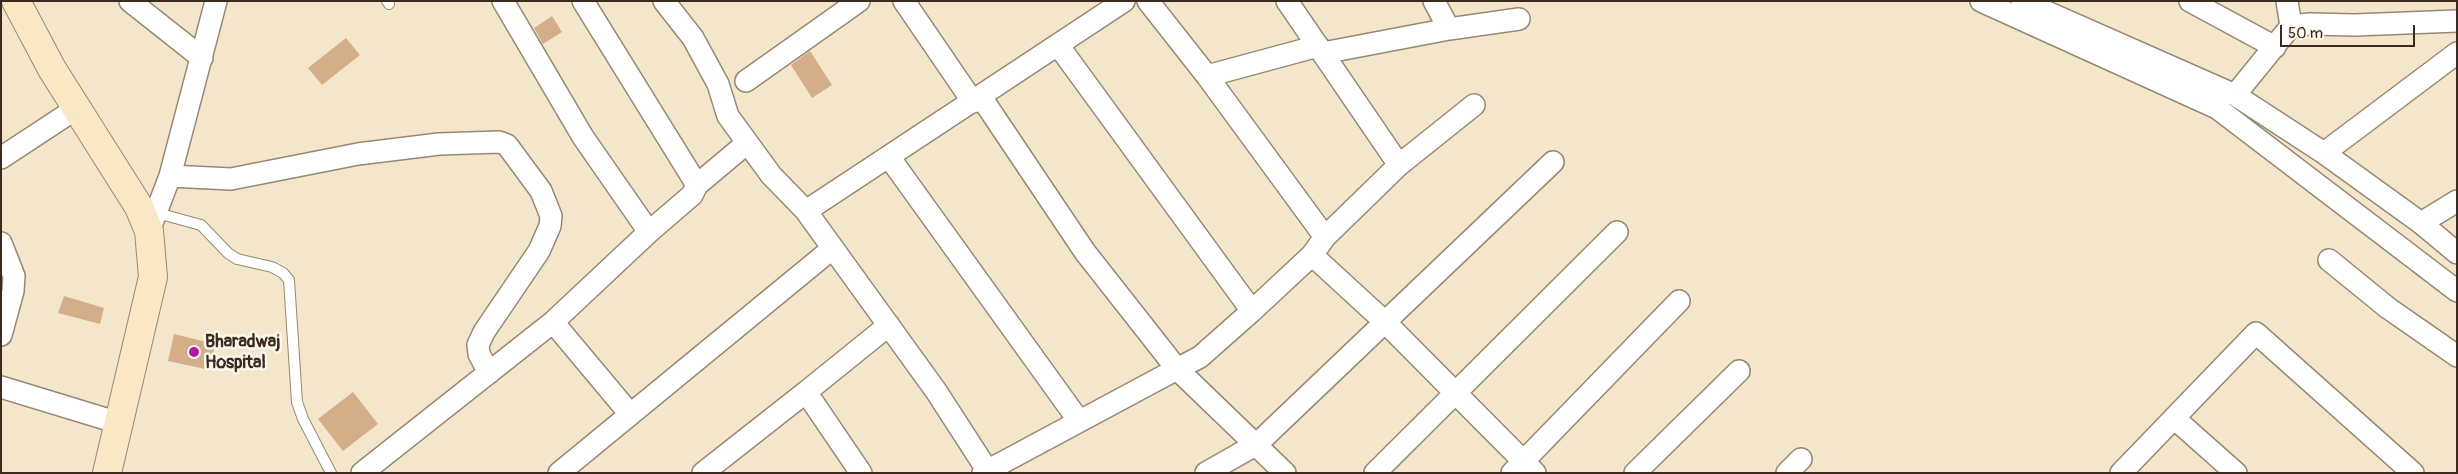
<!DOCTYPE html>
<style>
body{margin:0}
#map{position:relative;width:2458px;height:474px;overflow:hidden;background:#f3e6cb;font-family:Pangolin,sans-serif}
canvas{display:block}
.frame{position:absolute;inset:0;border:2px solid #3b2a1e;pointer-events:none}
.scale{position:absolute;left:2280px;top:25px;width:135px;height:22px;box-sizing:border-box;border:2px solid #3b2a1e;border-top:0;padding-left:6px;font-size:15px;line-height:18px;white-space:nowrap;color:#3b2a1e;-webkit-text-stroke:4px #fbf7ec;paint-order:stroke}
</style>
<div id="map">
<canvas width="2458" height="474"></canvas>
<div class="frame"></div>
<div class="scale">50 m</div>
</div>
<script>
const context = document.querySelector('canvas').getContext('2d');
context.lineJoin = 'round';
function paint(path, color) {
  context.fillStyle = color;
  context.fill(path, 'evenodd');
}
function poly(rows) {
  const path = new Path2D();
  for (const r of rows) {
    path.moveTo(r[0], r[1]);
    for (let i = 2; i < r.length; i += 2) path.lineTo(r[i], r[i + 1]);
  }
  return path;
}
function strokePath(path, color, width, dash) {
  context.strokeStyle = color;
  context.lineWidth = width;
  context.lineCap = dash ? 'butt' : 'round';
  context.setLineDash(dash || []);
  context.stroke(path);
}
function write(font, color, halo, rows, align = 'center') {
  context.font = font + ' Pangolin,sans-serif';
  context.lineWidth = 5;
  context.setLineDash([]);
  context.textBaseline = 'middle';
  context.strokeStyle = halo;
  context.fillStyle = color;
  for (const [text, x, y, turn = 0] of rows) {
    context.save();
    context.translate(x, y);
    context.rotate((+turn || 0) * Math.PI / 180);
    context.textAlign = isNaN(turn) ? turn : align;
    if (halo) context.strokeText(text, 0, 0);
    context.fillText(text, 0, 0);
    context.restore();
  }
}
const building = poly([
 [552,16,562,32,543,44,534,28],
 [346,38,360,55,322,85,308,68],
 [810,51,832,85,812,98,791,65],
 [64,296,104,308,100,324,58,313],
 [174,334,215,344,210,370,168,361],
 [353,392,378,424,343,451,318,419]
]);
const lane = poly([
 [387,1,389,4],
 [157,213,201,225,228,253,237,259,272,267,283,273,289,280,297,402,303,419,331,473]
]);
const street = poly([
 [130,1,202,58],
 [503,1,583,137,649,232,692,195,697,185,583,1],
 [664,1,693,38,718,84,728,116,771,175,806,211],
 [904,1,973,102],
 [1148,1,1207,76,1325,237],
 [1434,1,1449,29],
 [1981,1,2217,108,2457,291],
 [2022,1,2235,95,2324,153,2421,223,2457,253],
 [2190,1,2275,47],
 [2287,1,2291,26],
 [1058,45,1252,311],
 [1323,53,1449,29,1519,19],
 [1207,76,1318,46],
 [746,81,859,1],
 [2235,95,2291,26,2310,24,2355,25,2457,21],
 [981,97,1085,252,1177,369,1200,357,1252,311,1312,255,1325,237,1399,165,1287,1],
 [2324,153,2457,53],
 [889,157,1079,421],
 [1,158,77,108],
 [1399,165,1474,105],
 [170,176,231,179,358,154,439,144,499,142,507,145,541,191,551,216,550,226,539,251,484,332,478,345,479,354,489,373],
 [697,185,747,143],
 [2421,223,2457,201],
 [149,231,170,176,216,1],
 [1,243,14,276,13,291,1,335],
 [1312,255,1385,322,1535,473],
 [2329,260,2388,308,2457,356],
 [553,322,630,414],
 [1,387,119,423],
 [2174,418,2236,473],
 [362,473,553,322,649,232],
 [559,473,833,248],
 [703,473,806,392],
 [861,473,806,392,889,325],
 [983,473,1177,369,1285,473],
 [989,473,936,391,806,211,1124,1],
 [1206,473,1257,444,1553,162],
 [1375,473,1617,232],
 [1512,473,1679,301],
 [1635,473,1739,371],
 [1787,473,1801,459],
 [2121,473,2256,333,2413,473]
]);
const secondary = poly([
 [16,1,52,69,139,207,149,231,153,277,107,473]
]);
const markers = [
 [194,352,6,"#b5179e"]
];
const poiNames = [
 ["Bharadwaj",205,342],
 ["Hospital",205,363]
];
paint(building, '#d4ae89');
strokePath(lane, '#978874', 12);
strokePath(street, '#978874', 24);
strokePath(secondary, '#978874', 30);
strokePath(lane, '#fff', 10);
strokePath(street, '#fff', 21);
strokePath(secondary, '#fae7c3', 28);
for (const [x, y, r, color] of markers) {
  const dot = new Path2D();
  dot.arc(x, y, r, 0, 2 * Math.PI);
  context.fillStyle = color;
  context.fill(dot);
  strokePath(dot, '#fbf7ec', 2);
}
write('bold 18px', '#3b2a1e', '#fbf7ec', poiNames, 'left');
</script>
